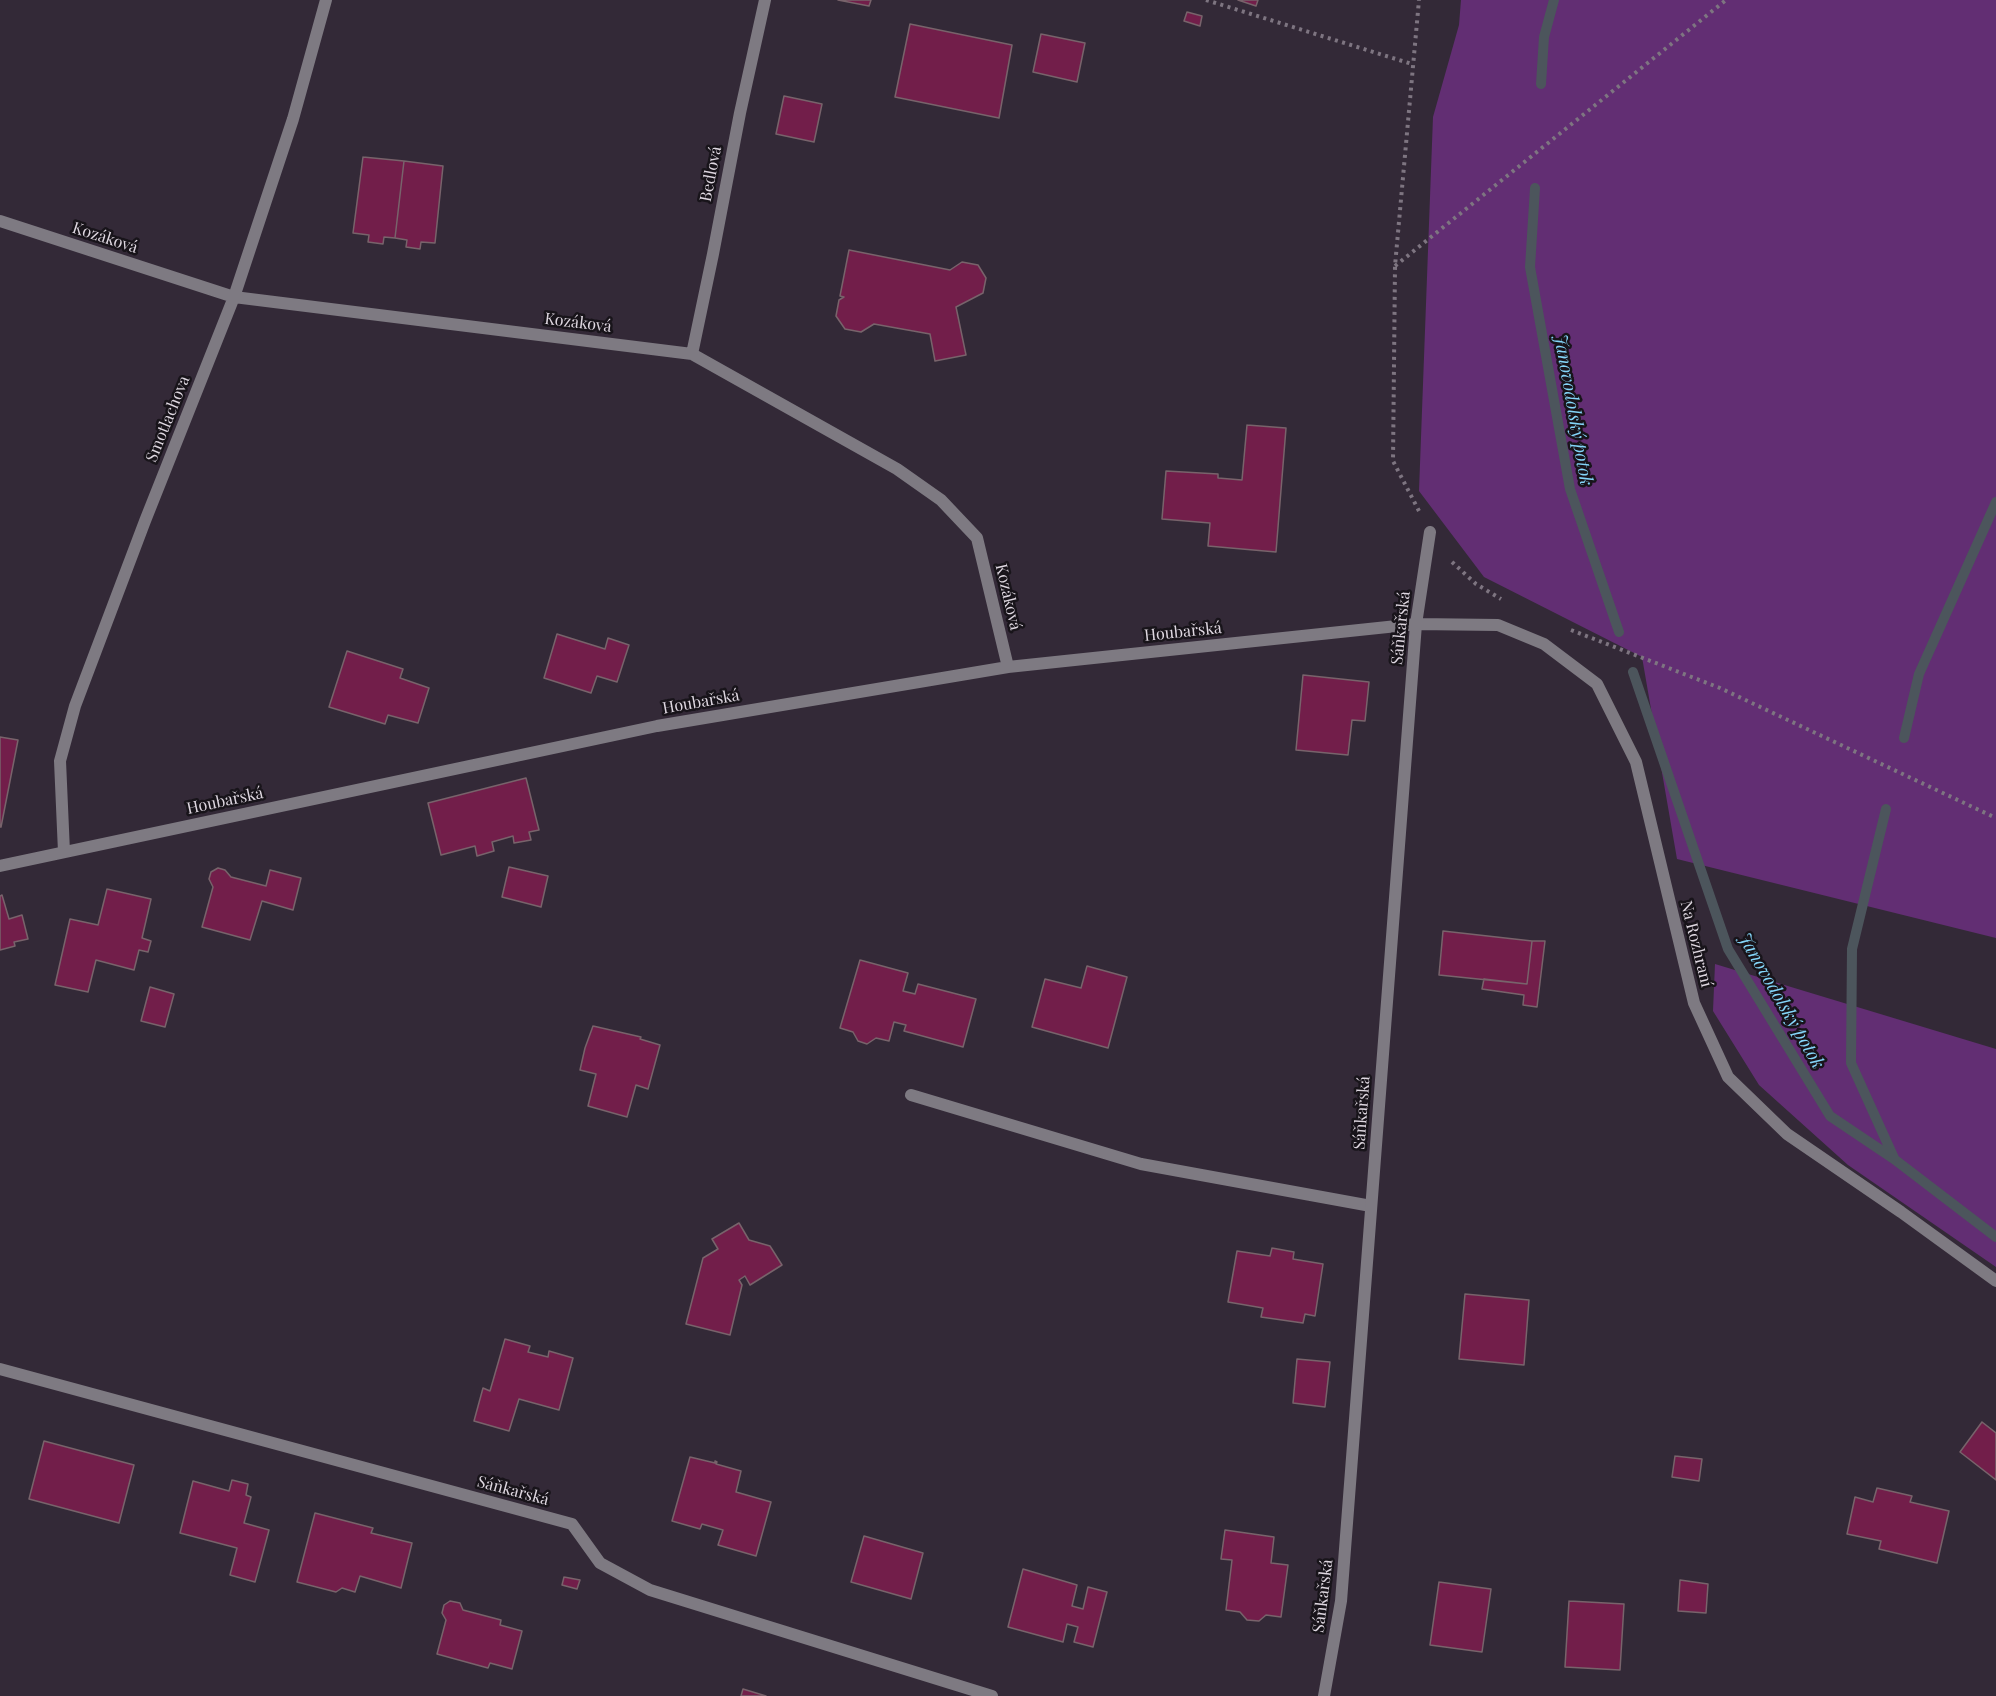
<!DOCTYPE html>
<meta charset="utf-8">
<style>
body{margin:0}
canvas{display:block;background:#332937}
</style>
<canvas width="1996" height="1696"></canvas>
<script>
const context = document.querySelector('canvas').getContext('2d');
context.lineJoin = 'round';
function paint(path, color) {
  context.fillStyle = color;
  context.fill(path, 'evenodd');
}
function poly(rows) {
  const path = new Path2D();
  for (const r of rows) {
    path.moveTo(r[0], r[1]);
    for (let i = 2; i < r.length; i += 2) path.lineTo(r[i], r[i + 1]);
  }
  return path;
}
function strokePath(path, color, width, dash) {
  context.strokeStyle = color;
  context.lineWidth = width;
  context.lineCap = dash ? 'butt' : 'round';
  context.setLineDash(dash || []);
  context.stroke(path);
}
function write(font, color, halo, rows, align = 'center') {
  context.font = font + ' "Playfair Display",serif';
  context.lineWidth = 5;
  context.setLineDash([]);
  context.textBaseline = 'middle';
  context.strokeStyle = halo;
  context.fillStyle = color;
  for (const [text, x, y, turn = 0] of rows) {
    context.save();
    context.translate(x, y);
    context.rotate((+turn || 0) * Math.PI / 180);
    context.textAlign = isNaN(turn) ? turn : align;
    if (halo) context.strokeText(text, 0, 0);
    context.fillText(text, 0, 0);
    context.restore();
  }
}
const green = poly([
 [1461,0,1996,0,1996,938,1677,859,1642,657,1484,577,1419,491,1433,117,1459,25],
 [1715,964,1996,1049,1996,1267,1848,1165,1759,1085,1713,1011]
]);
const stream = poly([
 [1541,84,1544,37,1554,0],
 [1535,188,1530,267,1570,489,1619,632],
 [1633,672,1728,949,1830,1116,1894,1159,1996,1237],
 [1904,738,1919,674,1996,502],
 [1886,809,1852,949,1851,1063,1894,1158]
]);
const building = poly([
 [838,0,871,0,869,6,838,0],
 [1238,0,1258,0,1256,6,1238,0],
 [1187,12,1202,16,1200,26,1184,21,1187,12],
 [910,24,1012,45,999,118,895,97,910,24],
 [1041,34,1085,43,1077,82,1033,72,1041,34],
 [784,96,822,104,814,142,776,134,784,96],
 [363,157,404,161,395,238,384,237,383,244,368,242,369,235,353,233,363,157],
 [404,161,443,166,435,243,421,242,420,249,406,247,407,240,395,238,404,161],
 [849,250,950,270,962,262,978,265,986,278,983,293,956,307,966,355,935,361,930,334,874,324,861,332,845,329,836,316,839,300,844,297,840,296,849,250],
 [1247,425,1286,428,1276,552,1208,546,1210,523,1162,519,1166,471,1218,474,1218,478,1242,480,1247,425],
 [557,634,605,649,608,638,629,645,617,682,597,676,591,693,544,678,557,634],
 [347,651,403,669,400,678,429,688,418,723,388,715,385,724,329,707,347,651],
 [1303,675,1369,682,1365,721,1352,720,1348,755,1296,750,1303,675],
 [0,737,18,740,1,827,0,827,0,737],
 [526,778,539,830,529,832,531,840,514,843,513,836,492,842,494,851,477,856,475,846,441,855,428,803,526,778],
 [509,867,548,876,541,907,502,897,509,867],
 [218,868,225,870,231,877,266,886,270,870,301,878,293,910,262,901,250,940,202,927,213,887,209,879,211,872,218,868],
 [107,889,151,899,142,938,151,941,148,952,139,950,134,970,96,960,88,992,55,985,70,919,98,925,107,889],
 [2,895,9,919,22,915,28,939,14,942,15,946,0,950,0,896,2,895],
 [1443,931,1532,941,1527,984,1439,975,1443,931],
 [1532,941,1545,941,1537,1007,1523,1005,1524,995,1482,989,1484,979,1527,984,1532,941],
 [860,960,908,973,903,991,915,994,918,984,976,999,963,1047,904,1031,906,1025,894,1022,889,1041,876,1038,867,1044,858,1041,853,1032,840,1028,860,960],
 [1087,966,1127,977,1108,1048,1032,1027,1045,979,1081,988,1087,966],
 [150,987,174,994,165,1027,141,1021,150,987],
 [593,1026,641,1037,640,1039,660,1045,648,1089,636,1085,627,1117,588,1106,596,1074,580,1070,585,1048,593,1026],
 [739,1223,749,1240,770,1246,782,1265,750,1285,745,1276,739,1280,742,1285,730,1335,686,1324,703,1258,718,1249,712,1239,739,1223],
 [1272,1248,1294,1252,1293,1259,1323,1264,1315,1316,1305,1314,1303,1323,1261,1317,1263,1308,1228,1302,1237,1251,1270,1256,1272,1248],
 [1465,1294,1529,1300,1524,1365,1459,1359,1465,1294],
 [505,1339,530,1346,528,1352,548,1357,549,1351,573,1358,559,1410,519,1399,509,1431,474,1421,483,1388,490,1391,505,1339],
 [1297,1359,1330,1362,1325,1407,1293,1403,1297,1359],
 [1982,1422,1996,1433,1996,1480,1960,1452,1982,1422],
 [44,1441,134,1465,119,1523,29,1499,44,1441],
 [1675,1456,1702,1459,1699,1481,1672,1477,1675,1456],
 [690,1457,715,1463,715,1461,717,1462,716,1464,741,1471,736,1492,771,1502,756,1556,718,1545,723,1530,702,1524,700,1529,672,1521,690,1457],
 [232,1480,248,1484,246,1495,251,1497,244,1523,269,1530,255,1582,230,1575,237,1548,180,1533,193,1481,229,1491,232,1480],
 [1877,1488,1912,1496,1910,1502,1949,1511,1937,1563,1879,1549,1881,1541,1847,1534,1855,1497,1873,1502,1877,1488],
 [315,1513,373,1528,371,1533,412,1543,401,1588,360,1576,355,1592,342,1588,336,1592,297,1582,315,1513],
 [1225,1530,1274,1537,1271,1563,1288,1565,1281,1617,1266,1615,1259,1621,1247,1620,1240,1612,1226,1610,1232,1560,1221,1559,1225,1530],
 [864,1536,923,1553,911,1599,851,1582,864,1536],
 [1023,1569,1077,1585,1072,1606,1083,1609,1088,1587,1107,1592,1093,1647,1074,1642,1078,1627,1067,1624,1063,1642,1008,1627,1023,1569],
 [564,1577,580,1580,577,1589,562,1585,564,1577],
 [1680,1580,1708,1584,1706,1613,1678,1611,1680,1580],
 [1439,1582,1491,1589,1482,1652,1430,1645,1439,1582],
 [450,1601,460,1603,463,1610,501,1620,500,1625,522,1631,512,1669,490,1663,488,1668,437,1654,446,1620,442,1613,444,1605,450,1601],
 [1569,1601,1624,1604,1620,1670,1565,1667,1569,1601],
 [743,1689,766,1696,741,1696,743,1689]
]);
const path = poly([
 [1206,0,1412,64],
 [1395,266,1726,0],
 [1419,511,1393,461,1395,266,1419,0],
 [1452,562,1476,584,1501,599],
 [1571,630,1720,688,1996,818]
]);
const lane = poly([
 [911,1095,1141,1164,1371,1206]
]);
const street = poly([
 [0,221,234,297,692,354,897,469,941,500,977,538,1008,667],
 [692,354,713,254,740,113,765,0],
 [64,852,60,761,75,706,145,521,234,297,293,119,326,0],
 [0,866,657,726,1008,667,1416,624,1498,625,1544,644,1597,684,1636,762,1694,1003,1728,1077,1787,1134,1901,1212,1996,1281],
 [0,1369,572,1524,600,1563,650,1590,992,1696],
 [1324,1696,1341,1601,1416,624,1430,532]
]);
const streetNames = [
 ["Bedlová",711,174,-79],
 ["Kozáková",105,238,18],
 ["Kozáková",578,323,7],
 ["Smotlachova",168,419,-68],
 ["Kozáková",1008,597,77],
 ["Sáňkařská",1401,628,-84],
 ["Houbařská",1183,632,-6],
 ["Houbařská",701,702,-10],
 ["Houbařská",225,801,-12],
 ["Na Rozhraní",1696,944,76],
 ["Sáňkařská",1362,1113,-86],
 ["Sáňkařská",513,1491,15],
 ["Sáňkařská",1323,1596,-83]
];
const waterNames = [
 ["Janovodolský potok",1573,410,80],
 ["Janovodolský potok",1781,1001,60]
];
paint(green, '#622e73');
strokePath(stream, '#4c555c', 10);
paint(building, '#721e4a');
strokePath(building, '#78636b', 1.5);
strokePath(path, '#7e7581', 4, [3, 4.5]);
strokePath(lane, '#7e7a82', 12);
strokePath(street, '#7e7a82', 12);
write('16px', '#ded7e0', '#18141a', streetNames);
write('italic 18px', '#84d5f9', '#18141a', waterNames);
</script>
